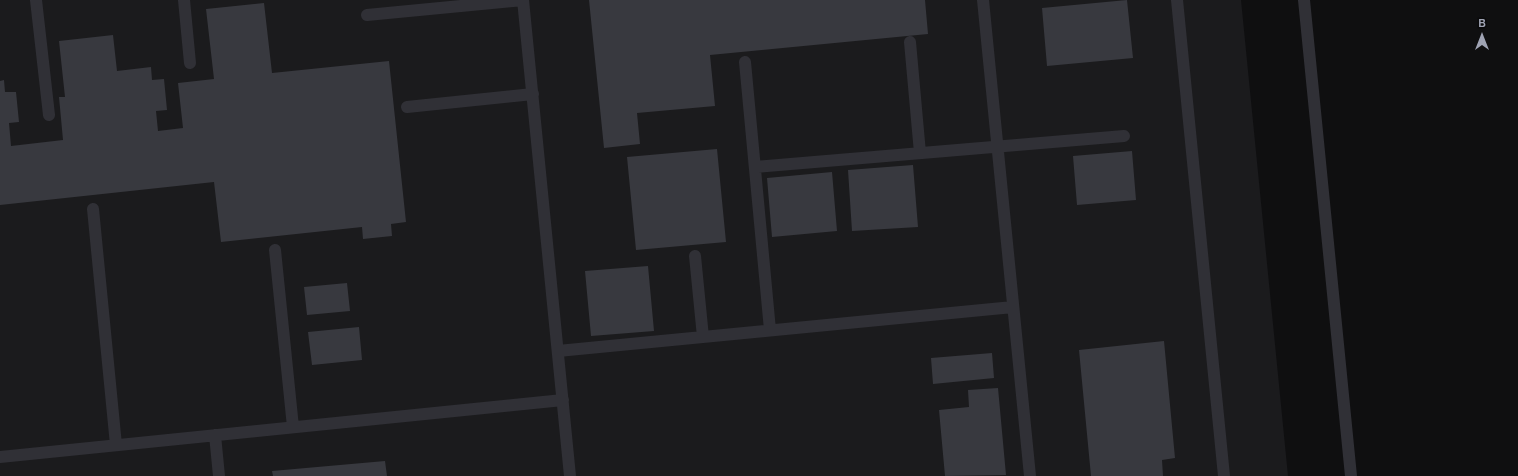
<!DOCTYPE html>
<style>
body{margin:0}
#map{position:relative;width:1518px;height:476px;overflow:hidden;background:#0f0f10;font-family:Raleway,sans-serif}
canvas{display:block}
.north{position:absolute;left:1462px;top:16px;width:40px;height:40px;-webkit-text-stroke:3px #0a0a0b;paint-order:stroke;rotate:0deg;font-size:11px;font-weight:700;line-height:16px;text-align:center;color:#9fa3b3}
.north::after{content:'';display:block;margin:auto;width:14px;height:18px;background:#9fa3b3;clip-path:polygon(50% 0,100% 100%,50% 72%,0 100%)}
</style>
<div id="map">
<canvas width="1518" height="476"></canvas>
<div class="north">B</div>
</div>
<script>
const context = document.querySelector('canvas').getContext('2d');
context.lineJoin = 'round';
function paint(path, color) {
  context.fillStyle = color;
  context.fill(path, 'evenodd');
}
function poly(rows) {
  const path = new Path2D();
  for (const r of rows) {
    path.moveTo(r[0], r[1]);
    for (let i = 2; i < r.length; i += 2) path.lineTo(r[i], r[i + 1]);
  }
  return path;
}
function strokePath(path, color, width, dash) {
  context.strokeStyle = color;
  context.lineWidth = width;
  context.lineCap = dash ? 'butt' : 'round';
  context.setLineDash(dash || []);
  context.stroke(path);
}
const built = poly([
 [0,0,1241,0,1288,476,0,476]
]);
const building = poly([
 [589,0,925,0,928,34,710,55,715,106,637,113,640,144,604,148],
 [1127,0,1133,58,1047,66,1042,8],
 [264,3,272,73,389,61,406,222,391,224,392,236,363,239,362,227,221,242,214,182,0,205,0,81,4,80,5,92,16,92,19,122,9,123,11,146,63,140,59,97,65,97,59,41,113,35,117,71,151,67,152,80,164,79,167,110,156,111,158,131,183,128,178,83,214,79,206,9],
 [717,149,726,242,636,250,627,157],
 [1132,151,1136,200,1077,205,1073,156],
 [913,165,918,227,852,231,848,170],
 [832,172,837,231,772,237,767,178],
 [648,266,654,331,591,336,585,271],
 [347,283,350,311,307,315,304,287],
 [359,327,362,360,312,365,308,332],
 [1164,341,1175,458,1162,460,1163,476,1091,476,1079,350],
 [992,353,994,378,933,384,931,358],
 [998,388,1006,475,945,476,939,410,969,407,968,390],
 [385,461,387,476,273,476,272,471]
]);
const lane = poly([
 [36,0,49,115],
 [184,0,190,63],
 [523,0,570,476],
 [983,0,1030,476],
 [1177,0,1224,476],
 [1304,0,1351,476],
 [367,15,523,0],
 [910,42,920,153],
 [745,62,770,330],
 [407,107,533,94],
 [755,167,1124,136],
 [93,209,116,445],
 [275,250,293,427],
 [695,256,703,337],
 [558,351,1013,307],
 [215,435,219,476],
 [0,457,563,400]
]);
paint(built, '#1b1b1d');
paint(building, '#38393f');
strokePath(lane, '#303036', 12);
</script>
